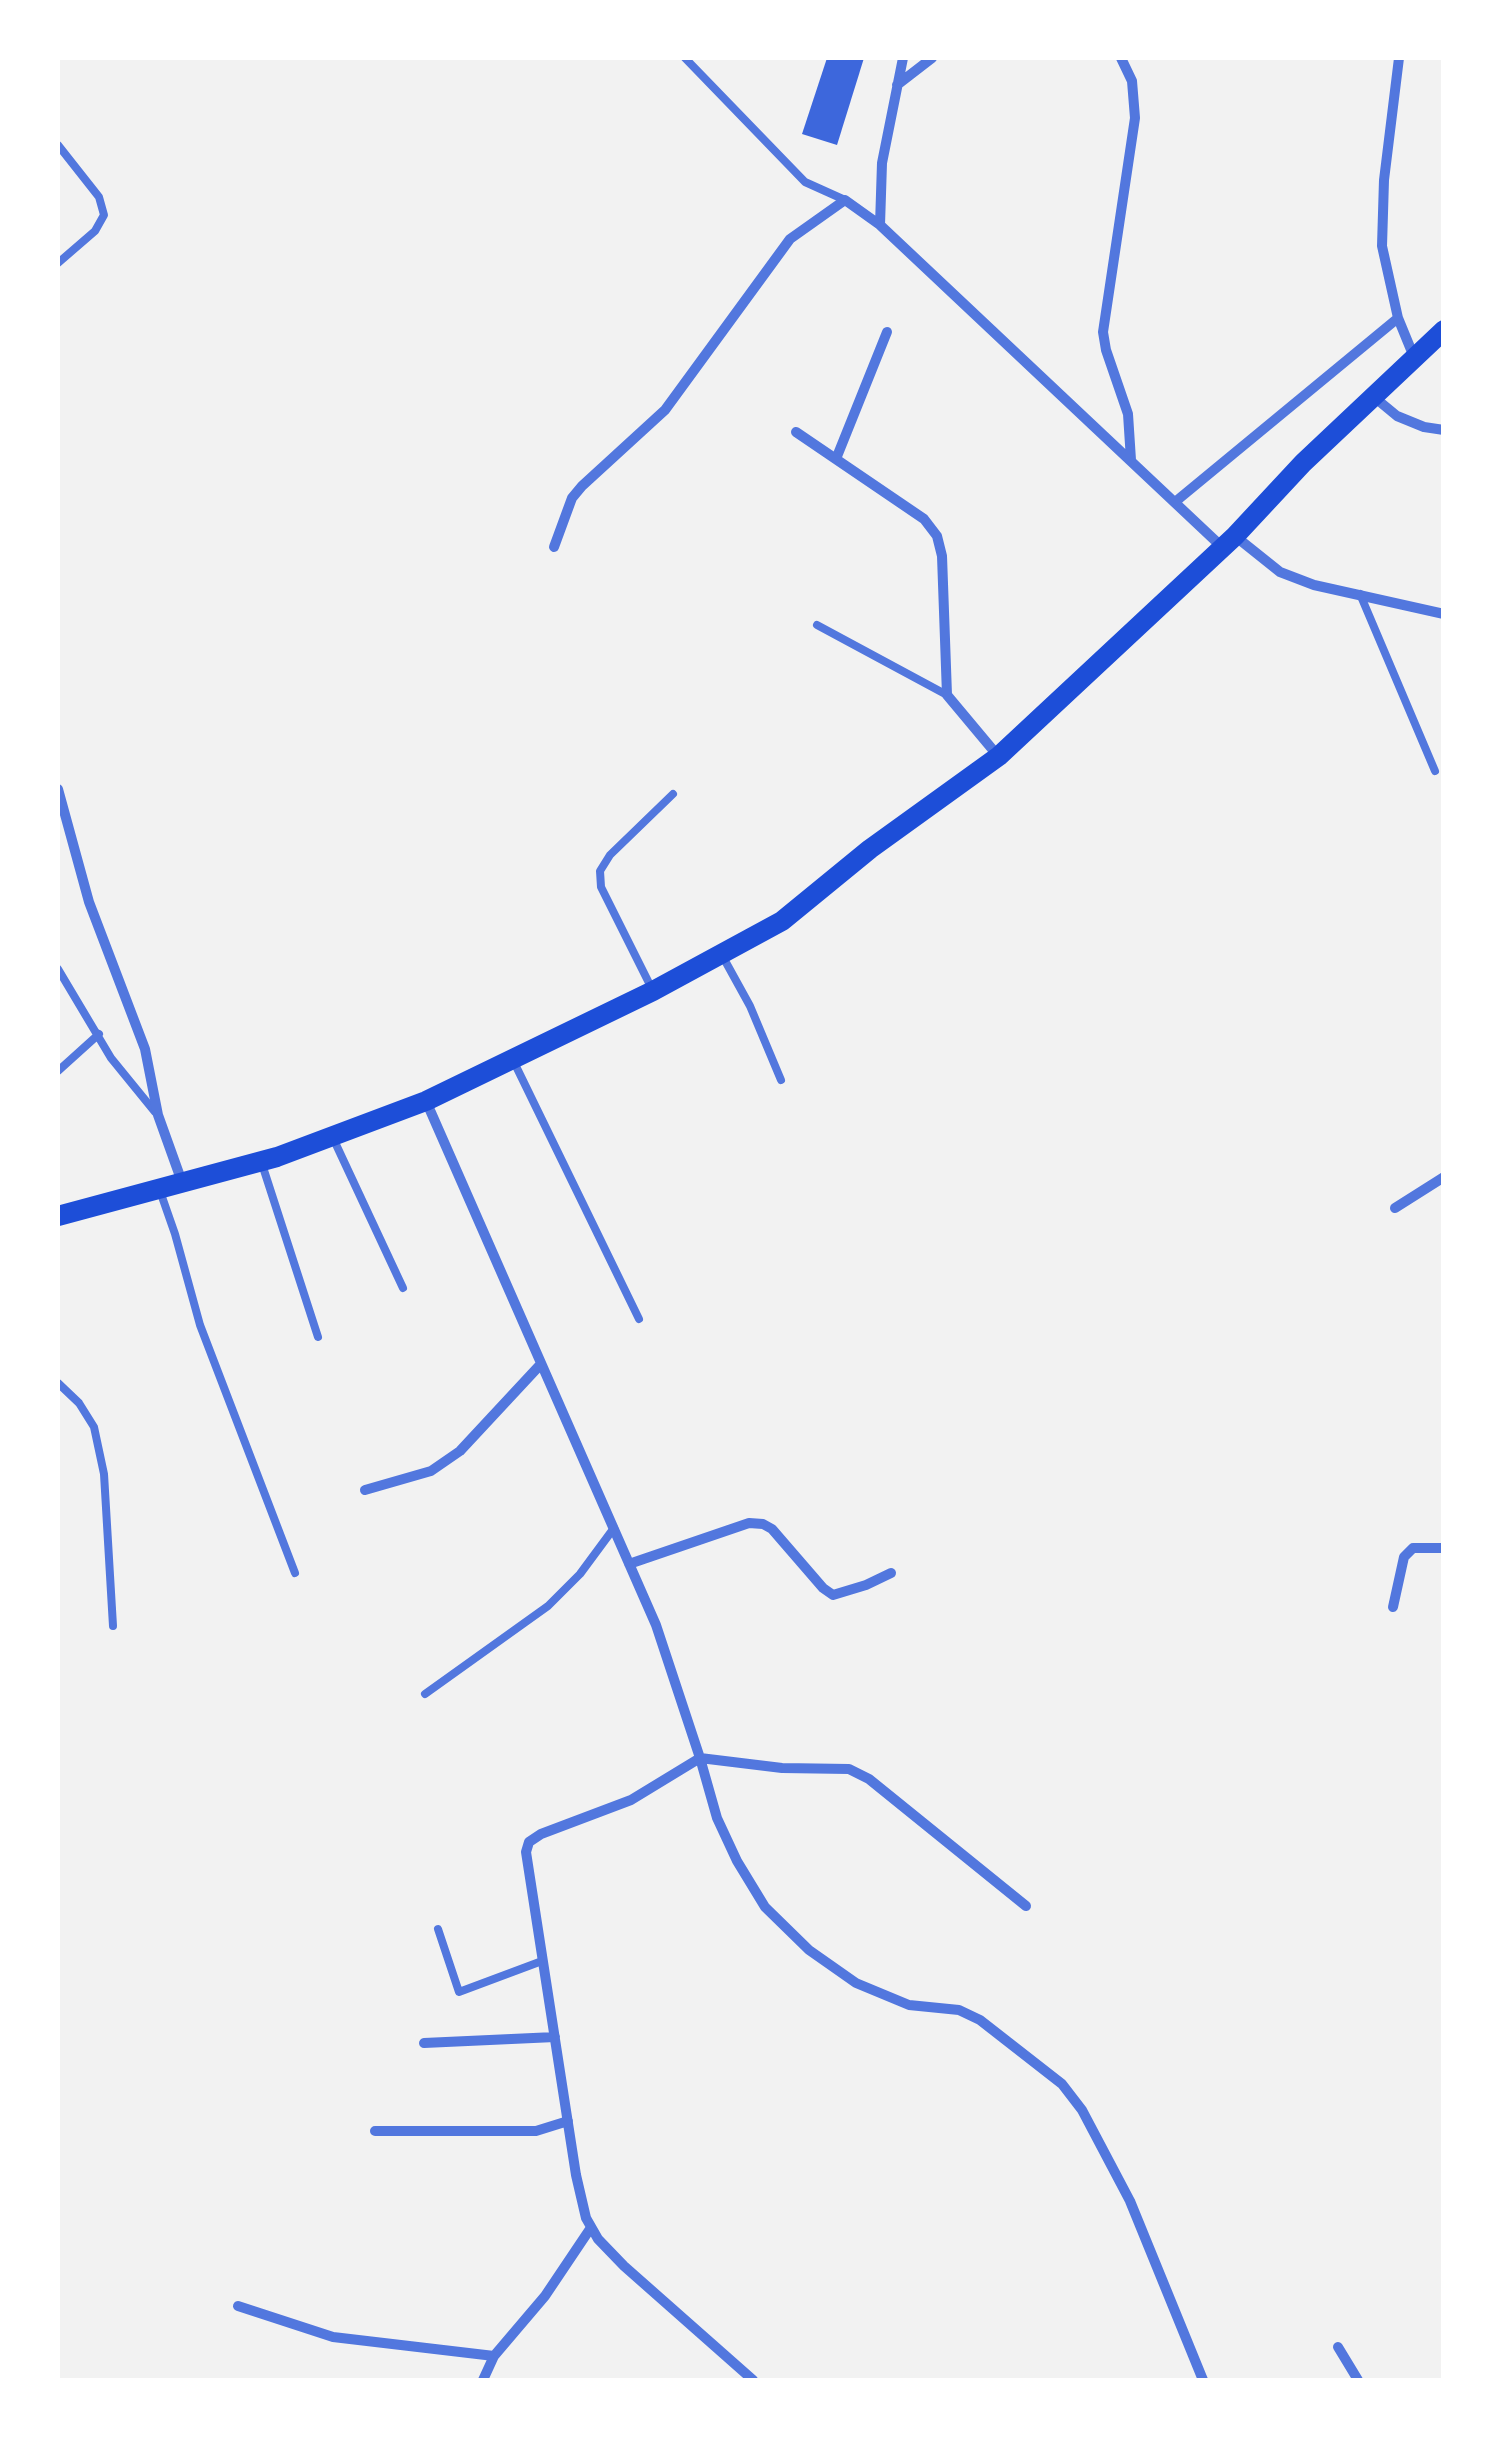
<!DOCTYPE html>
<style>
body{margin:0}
#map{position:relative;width:1501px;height:2438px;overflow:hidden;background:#f2f2f2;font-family:"Crimson Pro",serif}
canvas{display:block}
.frame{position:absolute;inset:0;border:60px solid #fff;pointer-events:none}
</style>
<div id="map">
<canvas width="1501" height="2438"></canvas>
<div class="frame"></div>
</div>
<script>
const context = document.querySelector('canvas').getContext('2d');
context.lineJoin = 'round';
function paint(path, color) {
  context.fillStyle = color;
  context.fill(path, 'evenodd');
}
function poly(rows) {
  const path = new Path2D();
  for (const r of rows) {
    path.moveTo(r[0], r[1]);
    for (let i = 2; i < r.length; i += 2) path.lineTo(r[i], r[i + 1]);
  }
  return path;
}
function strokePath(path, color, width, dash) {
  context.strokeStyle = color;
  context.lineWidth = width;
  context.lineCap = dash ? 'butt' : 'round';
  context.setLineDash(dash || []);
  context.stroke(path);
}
const building = poly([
 [827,58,864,58,837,145,802,134]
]);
const service = poly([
 [685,58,805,182,845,200],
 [58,145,99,197,104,215,95,231,58,263],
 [1360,594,1435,771],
 [817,625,947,695],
 [723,957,750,1006,781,1080],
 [58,969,111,1058,155,1112],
 [653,991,601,887,600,871,610,855,673,794],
 [513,1060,639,1319],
 [58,1071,99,1034],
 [333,1138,403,1288],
 [261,1161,318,1337],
 [160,1191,175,1234,200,1325,295,1573],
 [58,1383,79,1403,94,1427,104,1474,113,1626],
 [425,1694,548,1606,580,1574,614,1528],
 [438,1929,459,1992,542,1961]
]);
const minor = poly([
 [903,58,882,163,880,225,1222,547],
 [1121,58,1132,81,1135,118,1103,332,1106,350,1128,414,1131,460],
 [1399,58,1384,180,1382,246,1398,318,1414,357],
 [897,85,932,58],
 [1374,397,1397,416,1424,427,1444,430],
 [796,432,924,519,937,536,942,556,947,695,998,756],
 [836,459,887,332],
 [1175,502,1398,318],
 [1235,536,1280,572,1314,585,1444,614],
 [554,547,572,498,582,486,665,410,790,239,845,200,880,225],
 [58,789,89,902,145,1049,158,1115,182,1182],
 [426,1101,656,1625,700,1758,631,1800,541,1834,529,1842,526,1852,576,2175,586,2218,598,2239,624,2266,753,2380],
 [1395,1208,1444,1177],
 [365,1490,431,1471,460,1451,540,1365],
 [629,1564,749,1523,763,1524,772,1529,823,1588,833,1595,866,1585,891,1573],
 [1393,1607,1404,1557,1413,1548,1444,1548],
 [1026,1906,869,1779,849,1769,782,1768,700,1758,717,1818,737,1861,765,1907,809,1950,856,1983,909,2005,959,2010,980,2020,1062,2084,1082,2110,1130,2201,1203,2380],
 [424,2043,555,2037],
 [375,2131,536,2131,568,2121],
 [238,2306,333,2337,494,2356],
 [1338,2347,1358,2380],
 [483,2380,494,2356,545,2296,590,2229]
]);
const secondary = poly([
 [58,1216,277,1157,426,1101,653,991,782,921,870,849,999,756,1235,536,1303,463,1444,330]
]);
paint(building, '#3d67dc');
strokePath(service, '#5277de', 8);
strokePath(minor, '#5277de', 10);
strokePath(secondary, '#1d4ed8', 20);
</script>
